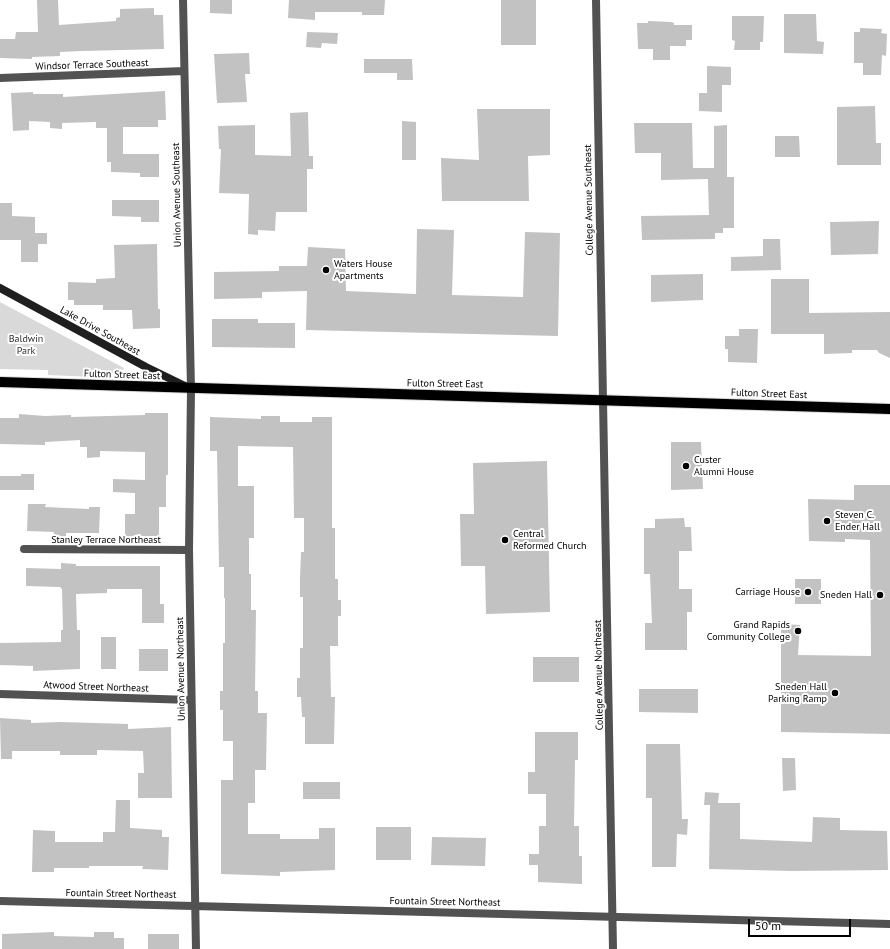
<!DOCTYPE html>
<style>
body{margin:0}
#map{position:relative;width:890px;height:949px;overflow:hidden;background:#fff;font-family:"PT Sans",sans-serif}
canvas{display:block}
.scale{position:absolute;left:748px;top:919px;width:103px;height:18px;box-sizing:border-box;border:2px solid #000;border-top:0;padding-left:5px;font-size:12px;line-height:14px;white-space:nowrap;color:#000;-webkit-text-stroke:3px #fff;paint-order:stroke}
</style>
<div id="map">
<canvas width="890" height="949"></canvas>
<div class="scale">50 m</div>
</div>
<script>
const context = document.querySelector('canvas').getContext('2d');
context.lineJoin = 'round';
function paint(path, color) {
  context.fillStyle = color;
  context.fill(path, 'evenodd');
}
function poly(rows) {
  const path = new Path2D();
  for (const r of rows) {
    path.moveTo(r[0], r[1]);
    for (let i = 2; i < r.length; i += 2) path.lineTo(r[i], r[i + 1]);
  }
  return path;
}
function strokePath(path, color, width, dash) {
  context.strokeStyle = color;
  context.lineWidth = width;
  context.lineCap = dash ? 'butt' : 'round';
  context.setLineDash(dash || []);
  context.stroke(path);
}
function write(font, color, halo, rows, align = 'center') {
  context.font = font + ' "PT Sans",sans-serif';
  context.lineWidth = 4;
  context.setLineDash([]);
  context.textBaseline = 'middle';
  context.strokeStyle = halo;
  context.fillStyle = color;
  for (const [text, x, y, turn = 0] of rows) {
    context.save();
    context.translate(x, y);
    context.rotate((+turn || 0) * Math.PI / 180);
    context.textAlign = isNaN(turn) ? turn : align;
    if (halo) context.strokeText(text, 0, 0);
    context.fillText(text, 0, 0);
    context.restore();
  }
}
const green = poly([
 [0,302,124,368,122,373,116,372,95,377,48,375,48,370,0,369]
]);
const building = poly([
 [37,0,58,0,59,25,116,21,116,18,120,17,120,9,154,8,154,15,163,15,164,49,82,51,60,52,60,56,32,57,32,59,0,58,0,39,15,39,16,32,38,32],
 [210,0,232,0,232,14,210,13],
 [289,0,385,0,384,15,362,15,362,12,315,12,315,20,288,18],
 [501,0,536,0,536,45,501,45],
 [784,14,816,14,817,41,824,42,823,54,784,53],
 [732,16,764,16,763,42,760,42,760,50,734,50,735,41,732,40],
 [648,21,671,22,674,23,674,25,692,25,692,40,686,40,686,46,670,46,670,60,653,60,653,49,638,49,637,23,648,23],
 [860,28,882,29,881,33,887,34,886,56,882,55,881,75,863,75,863,63,854,63,854,32,860,32],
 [307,32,338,33,337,44,322,43,321,48,306,47],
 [249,53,250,74,245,74,247,102,217,103,214,54],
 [364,59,412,59,413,80,397,80,397,73,364,73],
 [707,66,731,67,731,85,722,85,722,112,699,111,699,93,707,93],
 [165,91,166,120,158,120,158,127,123,127,123,154,159,154,159,177,140,177,140,173,111,172,111,162,107,162,107,128,96,128,96,122,62,123,62,129,50,128,50,122,29,121,29,130,13,131,11,93,33,92,33,94,63,94,63,97],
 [875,106,876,143,881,143,881,165,837,165,837,107],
 [477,109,550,109,550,155,528,156,529,201,442,201,441,158,479,160],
 [308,112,309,156,313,156,313,169,307,169,307,212,276,212,275,231,258,230,258,235,248,234,249,194,219,193,221,149,219,149,218,126,255,125,255,155,291,156,290,113],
 [402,121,416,122,416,160,402,160],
 [634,123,692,123,693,168,714,168,714,126,727,125,727,177,734,177,734,228,723,228,723,233,715,233,715,239,642,240,641,216,709,215,708,184,708,179,661,180,661,153,635,153],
 [775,136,799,136,800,157,775,157],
 [112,200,159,200,159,222,141,222,141,217,112,216],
 [0,203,12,203,12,216,35,217,35,233,47,233,47,244,38,244,38,262,21,262,21,240,0,240],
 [879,221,878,254,831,255,830,222],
 [417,229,454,230,452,295,523,297,525,232,560,233,558,336,306,330,307,291,262,292,262,298,214,299,214,272,279,271,279,266,307,266,308,247,345,249,346,291,416,294],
 [763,239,780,239,781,270,731,271,731,257,763,256],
 [157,244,158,309,160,309,160,328,133,329,132,310,103,310,103,305,74,305,74,300,68,300,68,282,96,283,96,279,115,278,114,245],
 [703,274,703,300,651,302,651,275],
 [771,279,809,279,809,313,890,312,890,358,879,353,877,350,852,350,852,353,824,354,824,334,771,334],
 [212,319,258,319,258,323,295,323,295,348,212,347],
 [739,329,758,329,757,363,728,362,728,349,725,349,725,336,739,336],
 [145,413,168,413,168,475,166,475,166,507,159,507,159,536,125,536,125,514,135,514,135,493,113,492,113,479,145,480,145,452,100,451,100,457,87,458,87,447,80,447,80,440,45,442,45,445,0,444,0,418,19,418,19,414,45,416,71,415,71,417,145,415],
 [261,416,280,416,280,422,312,422,312,417,332,417,332,528,335,528,335,579,338,579,338,600,341,600,341,616,338,616,338,646,330,646,331,697,335,697,334,744,305,744,305,717,302,717,301,697,297,697,297,678,300,678,300,648,303,648,303,597,300,597,300,579,301,552,304,552,304,518,294,518,293,447,238,446,238,486,254,486,254,538,249,538,249,574,251,574,251,610,256,610,255,691,258,691,258,713,267,713,266,770,255,770,255,803,248,803,248,834,280,834,280,839,319,839,319,828,335,828,335,870,280,872,280,876,221,874,221,780,233,780,233,741,223,741,223,710,220,710,220,691,223,691,223,643,225,643,225,598,224,598,224,567,219,567,217,451,210,451,210,417,261,419],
 [671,442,701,442,703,489,671,490],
 [547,461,550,612,486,614,485,566,461,566,460,514,474,514,473,463],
 [21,474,34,474,34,490,0,490,0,476,21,476],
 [854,485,890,485,890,734,781,732,781,624,800,625,798,655,871,656,870,540,845,539,845,542,809,541,808,499,854,500],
 [28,504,46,504,45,507,89,509,89,507,100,507,99,533,66,533,66,537,53,537,54,532,27,531],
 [684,518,685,527,691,527,692,551,679,551,679,589,692,589,692,612,687,612,687,650,645,650,645,623,652,623,650,574,644,574,644,528,655,528,655,519],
 [61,563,76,564,76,566,160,566,160,604,164,604,164,623,142,623,142,589,107,589,107,593,76,594,77,630,80,630,80,669,33,671,33,666,0,665,0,643,61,642,61,630,63,630,62,589,60,587,26,586,26,568,61,569],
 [795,579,821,579,821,604,795,604],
 [101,637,116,637,116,669,101,669],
 [139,649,168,649,168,671,139,671],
 [533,657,579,657,579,682,533,682],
 [639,689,698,689,698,713,639,712],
 [0,718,31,720,31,723,61,722,128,724,128,729,171,727,172,798,138,798,138,773,144,773,143,751,97,750,97,755,60,755,60,751,12,751,12,759,1,759],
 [535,732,578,732,578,760,575,760,574,826,579,826,579,856,582,856,582,884,538,882,538,865,529,865,529,854,539,854,539,826,546,826,546,794,528,794,528,772,535,772],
 [646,744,680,744,682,819,688,819,687,835,677,834,676,867,652,867,652,798,646,798],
 [782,758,795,758,796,790,783,791],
 [303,782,340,782,340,799,303,799],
 [705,792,719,793,718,803,740,803,740,839,812,842,813,817,840,818,840,830,887,831,888,870,792,871,709,869,710,805,704,805],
 [116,800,130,800,130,828,162,830,162,837,169,837,168,870,142,869,143,866,89,866,89,868,54,868,54,872,32,872,33,830,55,831,55,842,103,842,103,832,115,832],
 [376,827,411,827,411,860,376,860],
 [432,837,486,838,485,866,431,865],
 [54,932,54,936,94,937,94,932,114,932,114,938,124,938,124,949,2,949,2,934],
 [148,934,179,934,179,949,148,949]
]);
const minor = poly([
 [183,0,191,389],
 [596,0,603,400],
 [0,78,184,71],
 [24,549,189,550],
 [0,694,191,700]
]);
const tertiary = poly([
 [191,389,189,550,196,949],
 [603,400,613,949],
 [0,901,890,924]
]);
const secondary = poly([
 [0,288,146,367,187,387]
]);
const primary = poly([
 [0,382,890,409]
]);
const markers = [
 [326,270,4,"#000"],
 [686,466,4,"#000"],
 [827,521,4,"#000"],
 [505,540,4,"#000"],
 [808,592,4,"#000"],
 [880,595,4,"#000"],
 [798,631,4,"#000"],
 [835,693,4,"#000"]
];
const streetNames = [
 ["Windsor Terrace Southeast",92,65,-2],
 ["Union Avenue Southeast",177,195,-91],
 ["College Avenue Southeast",589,200,-91],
 ["Lake Drive Southeast",100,331,29],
 ["Fulton Street East",122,375,2],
 ["Fulton Street East",445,384,1],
 ["Fulton Street East",769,394,2],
 ["Stanley Terrace Northeast",106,540],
 ["Union Avenue Northeast",181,669,-91],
 ["College Avenue Northeast",599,675,-91],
 ["Atwood Street Northeast",96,687,2],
 ["Fountain Street Northeast",121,894,1],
 ["Fountain Street Northeast",445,902,1]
];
const poiNames = [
 ["Waters House",334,264],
 ["Apartments",334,276],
 ["Custer",694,460],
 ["Alumni House",694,472],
 ["Steven C.",835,515],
 ["Ender Hall",835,527],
 ["Central",513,534],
 ["Reformed Church",513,546],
 ["Carriage House",800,592,"right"],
 ["Sneden Hall",872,595,"right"],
 ["Grand Rapids",790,625,"right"],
 ["Community College",790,637,"right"],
 ["Sneden Hall",827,687,"right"],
 ["Parking Ramp",827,699,"right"]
];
const parkNames = [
 ["Baldwin",26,339],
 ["Park",26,351]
];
paint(green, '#d9d9d9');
paint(building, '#c2c2c2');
strokePath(primary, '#dbdbdb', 12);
strokePath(minor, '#525252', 8);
strokePath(tertiary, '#525252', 8);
strokePath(secondary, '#1f1f1f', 8);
strokePath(primary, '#000', 10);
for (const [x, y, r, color] of markers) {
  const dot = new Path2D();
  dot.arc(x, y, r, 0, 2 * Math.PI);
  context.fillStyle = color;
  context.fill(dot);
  strokePath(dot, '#fff', 1.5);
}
write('10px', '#000', '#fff', streetNames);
write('10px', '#000', '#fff', poiNames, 'left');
write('10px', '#303030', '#fff', parkNames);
</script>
